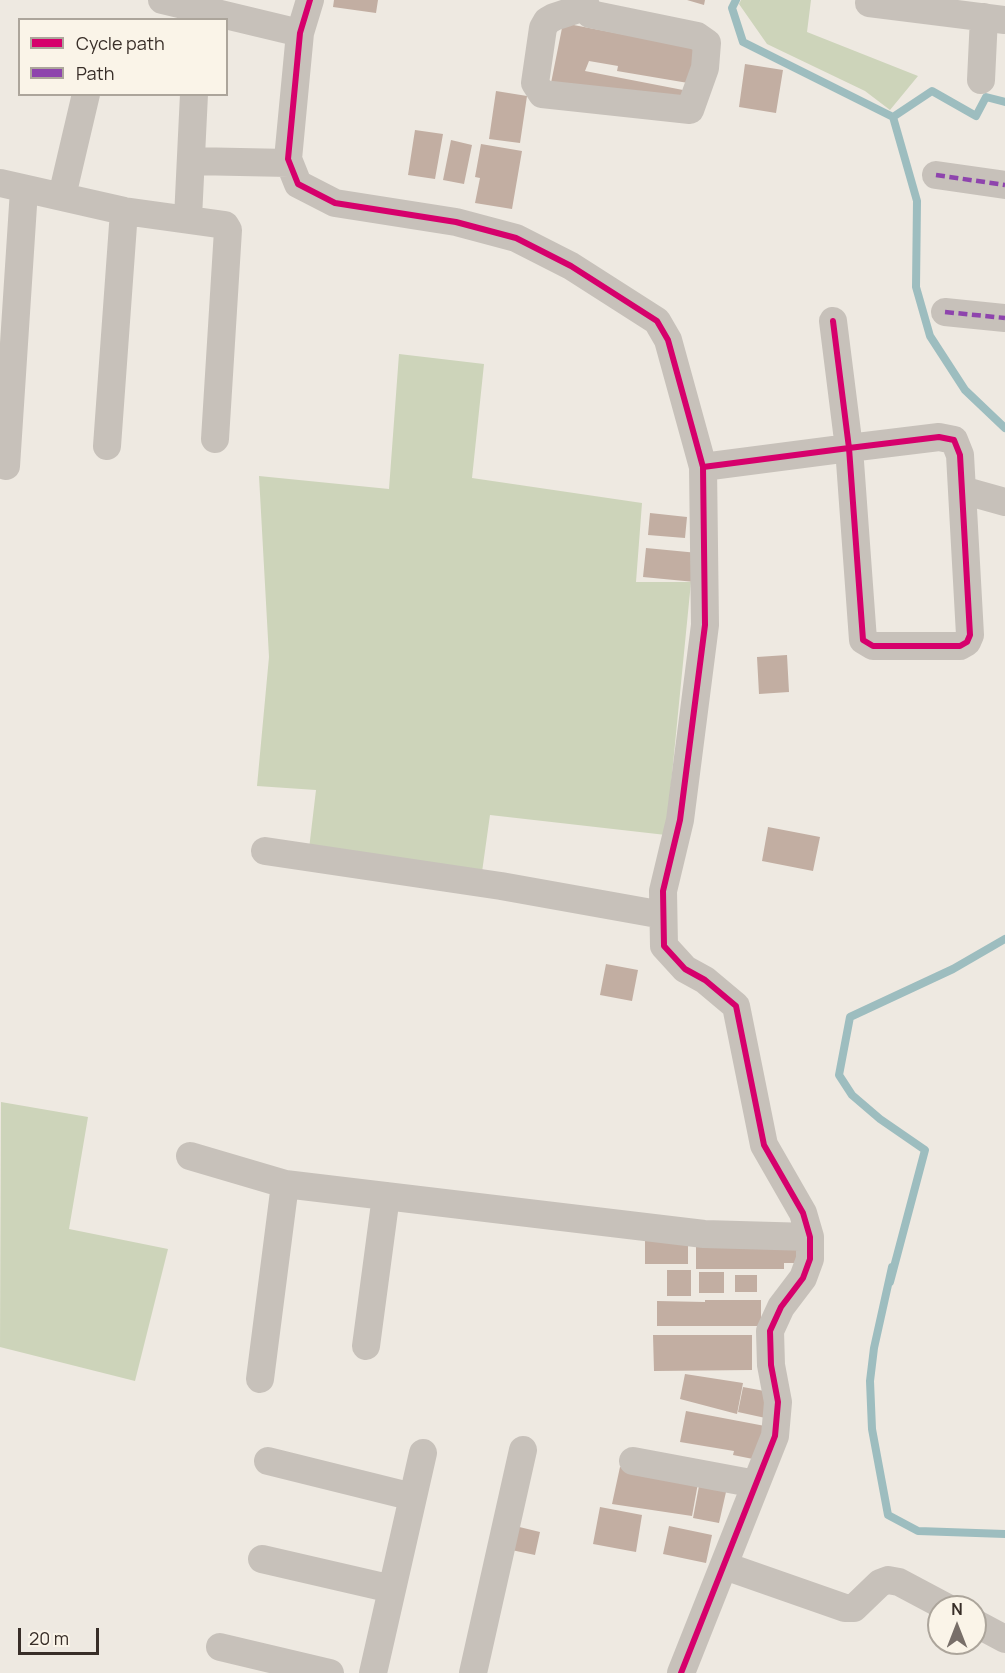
<!DOCTYPE html>
<style>
body{margin:0}
#map{position:relative;width:1005px;height:1673px;overflow:hidden;background:#eee9e1;font-family:Manrope,sans-serif}
canvas{display:block}
.legend{position:absolute;left:18px;top:18px;width:210px;height:78px;box-sizing:border-box;background:#faf4e8;border:2px solid #aca59b;margin:0;padding:8px 10px;list-style:none;font-size:18px;color:#382e28}
.legend li{display:flex;align-items:center;gap:12px;height:30px}
.legend b{width:30px;border:2px solid #aca59b}
.north{position:absolute;left:927px;top:1595px;width:60px;height:60px;box-sizing:border-box;background:#faf4e8;border:2px solid #aca59b;border-radius:50%;rotate:0deg;font-size:16px;font-weight:700;line-height:24px;text-align:center;color:#382e28}
.north::after{content:'';display:block;margin:auto;width:21px;height:27px;background:#786f69;clip-path:polygon(50% 0,100% 100%,50% 72%,0 100%)}
.scale{position:absolute;left:18px;top:1628px;width:81px;height:27px;box-sizing:border-box;border:3px solid #382e28;border-top:0;padding-left:8px;font-size:18px;line-height:21px;white-space:nowrap;color:#382e28;-webkit-text-stroke:4px #faf4e8;paint-order:stroke}
</style>
<div id="map">
<canvas width="1005" height="1673"></canvas>
<ul class="legend">
<li><b style="height:8px;background:#d6006c"></b>Cycle path</li>
<li><b style="height:8px;background:#8e44ad"></b>Path</li>
</ul>
<div class="north">N</div>
<div class="scale">20 m</div>
</div>
<script>
const context = document.querySelector('canvas').getContext('2d');
context.lineJoin = 'round';
function paint(path, color) {
  context.fillStyle = color;
  context.fill(path, 'evenodd');
}
function poly(rows) {
  const path = new Path2D();
  for (const r of rows) {
    path.moveTo(r[0], r[1]);
    for (let i = 2; i < r.length; i += 2) path.lineTo(r[i], r[i + 1]);
  }
  return path;
}
function strokePath(path, color, width, dash) {
  context.strokeStyle = color;
  context.lineWidth = width;
  context.lineCap = dash ? 'butt' : 'round';
  context.setLineDash(dash || []);
  context.stroke(path);
}
const green = poly([
 [741,0,811,0,807,32,918,76,890,110,865,91,767,44,739,4],
 [399,354,484,364,472,478,642,503,636,582,691,582,666,835,490,815,482,872,309,849,316,790,257,786,269,657,259,476,389,489],
 [1,1102,88,1117,69,1229,168,1249,135,1381,0,1347]
]);
const stream = poly([
 [736,0,732,8,743,42,893,117,917,201,916,287,930,336,965,390,1005,428],
 [893,117,932,91,976,116,986,97,1005,102],
 [1005,939,953,969,850,1017,839,1075,852,1095,880,1119,925,1150,890,1282,892,1267,874,1348,870,1381,872,1429,888,1515,918,1531,1005,1534]
]);
const building = poly([
 [334,0,378,0,376,13,333,7],
 [687,0,705,0,704,5],
 [563,23,700,49,694,84,617,71,618,66,589,61,585,71,683,90,679,107,550,88],
 [745,64,783,70,776,113,739,107],
 [496,91,527,96,520,143,489,139],
 [415,130,443,134,435,179,408,175],
 [451,140,472,145,464,184,443,180],
 [481,144,522,151,512,209,475,203,480,178,475,177],
 [650,513,687,517,685,538,648,535],
 [646,548,698,553,695,582,643,577],
 [787,655,789,692,759,694,757,657],
 [768,827,820,837,813,871,762,861],
 [606,964,638,970,632,1001,600,995],
 [688,1234,688,1264,645,1264,645,1237],
 [696,1240,801,1240,801,1263,784,1263,784,1269,696,1269],
 [667,1270,691,1270,691,1296,667,1296],
 [699,1272,724,1272,724,1293,699,1293],
 [735,1275,757,1275,757,1292,735,1292],
 [705,1300,761,1300,761,1326,657,1326,657,1301,705,1302],
 [653,1335,752,1335,752,1370,654,1371],
 [685,1374,743,1383,737,1414,680,1399],
 [743,1387,775,1393,770,1419,738,1412],
 [686,1411,765,1426,758,1460,733,1455,734,1451,680,1442],
 [620,1467,698,1483,692,1516,612,1504],
 [699,1486,726,1492,719,1523,693,1518],
 [600,1507,642,1515,636,1552,593,1544],
 [507,1524,540,1532,535,1555,502,1548],
 [669,1526,712,1535,706,1563,663,1554]
]);
const street = poly([
 [162,0,300,33],
 [310,0,300,33,288,159,298,184,335,203,456,222,516,238,571,266,657,321,668,340,703,467,705,625,680,820,663,891,664,946,685,969,705,980,736,1006,764,1145,803,1213,810,1237,810,1259,803,1278,781,1307,770,1331,771,1365,778,1402,775,1436,681,1673],
 [583,0,590,14,697,36,707,43,705,68,690,110,542,94,535,83,543,28,547,21,554,17,585,7],
 [869,3,1005,20],
 [981,80,984,17],
 [191,161,289,163],
 [936,175,1005,185],
 [0,183,124,211,225,225,228,230,215,439],
 [62,196,86,94],
 [188,218,194,94],
 [945,312,1005,318],
 [107,446,124,211],
 [6,466,24,190],
 [703,467,849,448,939,437,954,440,960,455,970,635,967,642,960,646,873,646,863,640,849,448,833,321],
 [962,490,1005,502],
 [265,851,501,886,663,915],
 [190,1156,285,1184,704,1234,810,1237],
 [366,1346,386,1196],
 [260,1379,285,1184],
 [268,1461,413,1497],
 [633,1461,756,1484],
 [262,1559,392,1589],
 [725,1566,845,1608,854,1608,880,1583,888,1580,899,1582,946,1607],
 [975,1623,1005,1639],
 [220,1647,330,1673],
 [373,1673,423,1453],
 [473,1673,523,1450]
]);
const quiet = poly([
 [936,175,1005,185],
 [945,312,1005,318]
]);
const cycleway = poly([
 [310,0,300,33,288,159,298,184,335,203,456,222,516,238,571,266,657,321,668,340,703,467,705,625,680,820,663,891,664,946,685,969,705,980,736,1006,764,1145,803,1213,810,1237,810,1259,803,1278,781,1307,770,1331,771,1365,778,1402,775,1436,681,1673],
 [703,467,849,448,939,437,954,440,960,455,970,635,967,642,960,646,873,646,863,640,849,448,833,321]
]);
paint(green, '#cdd4ba');
strokePath(stream, '#9dbdbf', 8);
paint(building, '#c2aea2');
strokePath(street, '#c7c1ba', 28);
strokePath(quiet, '#8e44ad', 4.5, [9, 4.5]);
strokePath(cycleway, '#d6006c', 6);
</script>
